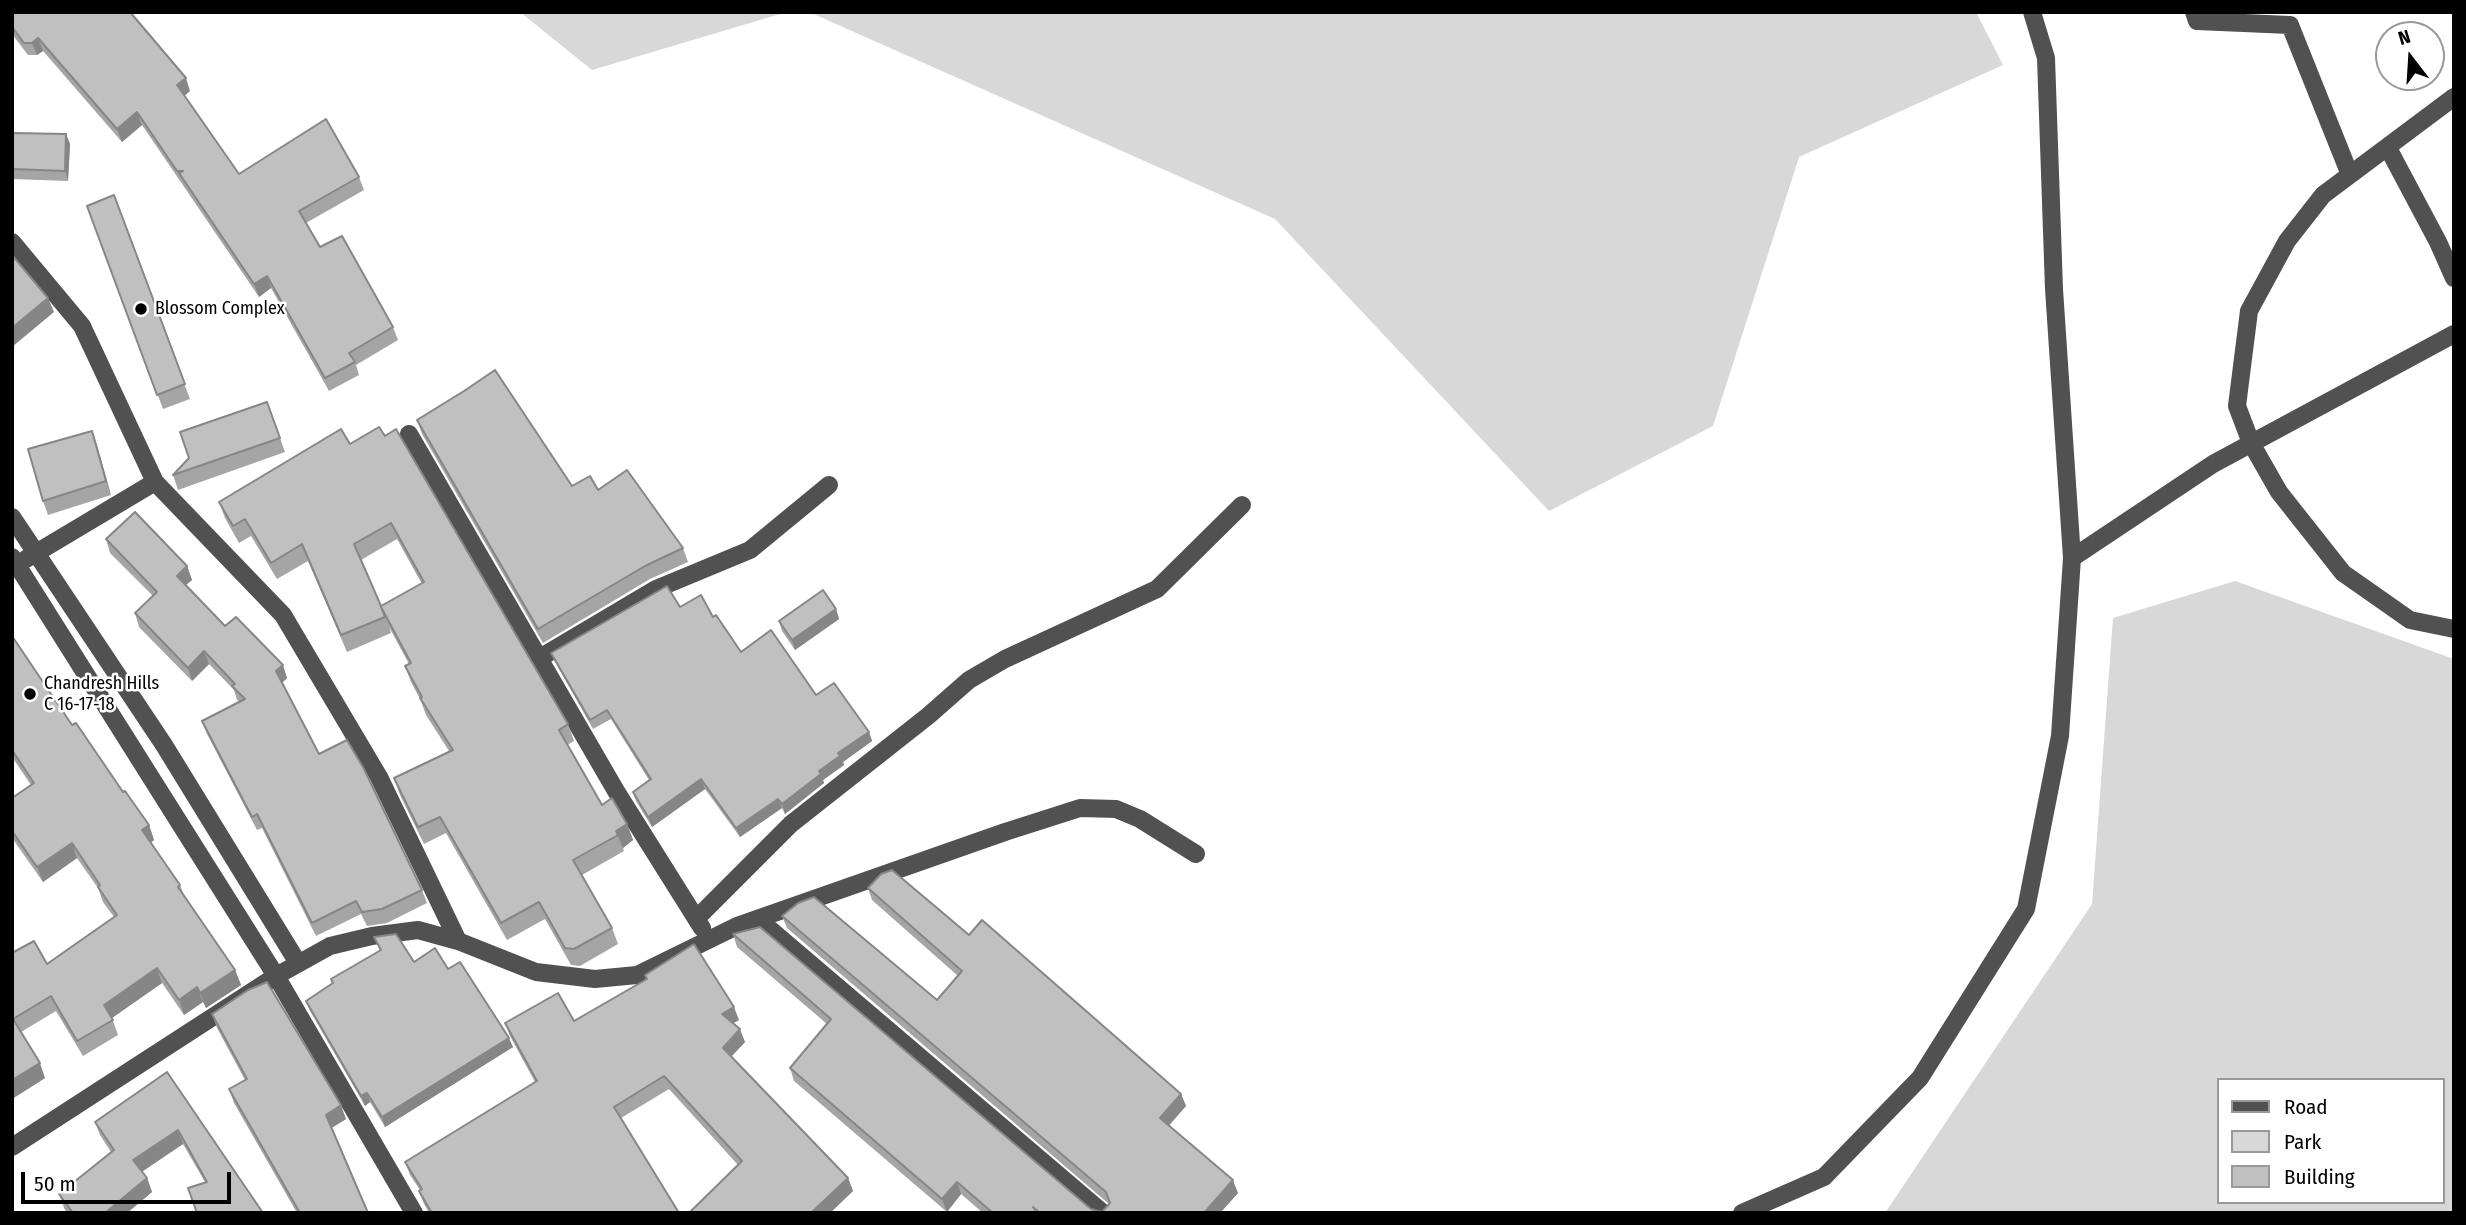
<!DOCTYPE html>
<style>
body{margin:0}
#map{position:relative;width:2466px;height:1225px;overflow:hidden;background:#fff;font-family:"Fira Sans Condensed",sans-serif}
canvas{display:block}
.frame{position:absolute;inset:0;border:14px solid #000;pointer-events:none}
.legend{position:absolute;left:2217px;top:1078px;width:228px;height:126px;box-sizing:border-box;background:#fff;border:2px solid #999;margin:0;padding:9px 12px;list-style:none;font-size:21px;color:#000}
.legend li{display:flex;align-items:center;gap:14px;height:35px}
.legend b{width:35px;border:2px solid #999}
.north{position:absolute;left:2375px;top:21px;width:70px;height:70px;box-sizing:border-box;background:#fff;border:2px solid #999;border-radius:50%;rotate:343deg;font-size:19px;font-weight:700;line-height:28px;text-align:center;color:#000}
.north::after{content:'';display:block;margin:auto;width:24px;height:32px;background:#000;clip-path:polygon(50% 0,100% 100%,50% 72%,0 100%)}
.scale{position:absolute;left:21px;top:1172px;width:210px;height:32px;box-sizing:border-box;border:4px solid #000;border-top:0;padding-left:9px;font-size:21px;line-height:24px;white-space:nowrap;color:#000;-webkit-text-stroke:5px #fff;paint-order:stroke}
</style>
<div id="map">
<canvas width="2466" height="1225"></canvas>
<div class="frame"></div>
<ul class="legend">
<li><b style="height:9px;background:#515151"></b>Road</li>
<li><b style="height:19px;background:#d8d8d8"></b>Park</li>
<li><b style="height:19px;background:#c0c0c0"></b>Building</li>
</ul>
<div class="north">N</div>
<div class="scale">50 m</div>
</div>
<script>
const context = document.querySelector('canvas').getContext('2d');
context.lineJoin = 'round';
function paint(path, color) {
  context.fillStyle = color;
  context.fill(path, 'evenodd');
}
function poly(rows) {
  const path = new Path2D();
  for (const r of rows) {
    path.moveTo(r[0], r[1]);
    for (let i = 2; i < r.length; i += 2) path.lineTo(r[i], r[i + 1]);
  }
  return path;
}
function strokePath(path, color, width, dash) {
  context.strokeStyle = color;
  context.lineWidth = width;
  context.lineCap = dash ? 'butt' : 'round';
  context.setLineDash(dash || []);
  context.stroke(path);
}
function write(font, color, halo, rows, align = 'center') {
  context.font = font + ' "Fira Sans Condensed",sans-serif';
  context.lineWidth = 5;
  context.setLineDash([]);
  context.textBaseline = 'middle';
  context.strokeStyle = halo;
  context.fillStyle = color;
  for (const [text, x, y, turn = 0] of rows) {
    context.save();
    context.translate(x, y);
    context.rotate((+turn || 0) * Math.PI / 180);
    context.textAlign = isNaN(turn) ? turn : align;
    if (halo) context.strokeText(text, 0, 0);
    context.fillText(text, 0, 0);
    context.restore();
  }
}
const green = poly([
 [520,12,787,12,592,70],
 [809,12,1976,12,2003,65,1799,157,1713,426,1549,511,1275,219],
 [2235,581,2454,659,2454,1213,1885,1213,2092,904,2113,618],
 [2219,1080,2443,1080,2443,1202,2219,1202]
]);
const minor = poly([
 [2194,12,2197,21,2290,25,2350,175],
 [2454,97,2323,195,2287,241,2249,311,2237,406,2251,443,2279,492,2343,573,2410,620,2454,629],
 [2388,148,2438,242,2454,278],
 [12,242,82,326,155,482,283,615,379,777,458,941],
 [409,434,616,791,702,928],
 [12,517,164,745,298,963],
 [12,557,276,976,414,1213],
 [2072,558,2213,464,2454,334],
 [26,559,155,482],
 [538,659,656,589,750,550,829,485],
 [697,918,791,824,928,716,969,680,1005,659,1157,589,1242,505],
 [758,919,1103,1213],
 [12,1147,276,976,330,946,372,936,418,930,458,941,536,972,595,979,637,975,737,926,1005,832,1080,808,1116,809,1140,819,1196,854],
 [1742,1213,1824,1177,1920,1078,2026,909,2060,736,2072,558,2054,289,2046,58,2032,12]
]);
const wall = poly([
 [12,12,190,91,184,96,239,174,359,177,364,190,306,223,320,247,393,327,398,340,356,365,359,375,329,391,271,288,259,297,142,125,122,142,43,51,37,55,28,55,12,34],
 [12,133,66,134,70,144,68,181,12,179],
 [114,195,190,399,163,409,87,206],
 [267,402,285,452,178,490,173,475],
 [417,420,572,486,598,490,683,548,688,562,650,579,543,643,422,434],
 [92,431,111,495,48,515,43,501],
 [350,444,568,724,574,741,567,745,602,805,627,824,633,840,623,848,624,851,582,875,612,928,618,944,580,966,571,965,545,919,507,940,446,833,424,844,400,795,394,778,449,751,426,715,421,701,411,682,405,666,409,664,389,627,391,633,347,652,308,561,277,579,251,536,239,543,225,518,219,502],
 [397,539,422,584,381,606,361,560],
 [106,539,187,566,192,580,186,585,225,626,287,678,282,682,319,754,422,890,427,903,387,923,367,926,361,914,316,936,262,828,257,830,207,734,202,721,239,701,237,700,234,690,209,664,192,681,139,627,135,613,153,596,110,553],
 [680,607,713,617,741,652,816,695,869,732,872,741,843,762,844,765,823,780,824,783,785,814,782,808,740,837,705,789,652,827,636,801,633,792,649,780,611,719,593,729,555,662,551,653],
 [836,609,839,619,795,650,782,631,779,621],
 [12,636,72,725,149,825,154,840,151,843,180,885,185,898,235,970,241,985,206,1008,203,1002,184,1015,162,983,112,1018,118,1035,83,1056,56,1011,21,1032,45,1078,12,1099,12,953,47,964,114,917,103,902,98,888,77,858,43,882,12,838,12,798,31,785,12,757],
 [868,888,969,935,1181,1094,1186,1106,1169,1125,1238,1193,1220,1213,983,1213,961,1194,947,1212,794,1081,790,1068,827,1024,737,947,733,934,1091,1209,1102,1212,1109,1204,787,928,782,916,937,1000,958,976,872,900],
 [374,937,414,962,448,969,513,1047,385,1127,370,1102,365,1106,310,1011,306,1001,332,983,331,979,380,951],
 [645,975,739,1020,733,1023,745,1042,731,1057,848,1178,853,1191,830,1213,689,1213,738,1165,669,1089,621,1118,679,1213,429,1213,424,1204,419,1191,420,1190,410,1175,405,1162,535,1082,510,1036,505,1023,574,1021,646,979],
 [212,1014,346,1119,332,1128,368,1213,297,1213,234,1103,229,1089,245,1080,217,1028],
 [167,1072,263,1213,205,1182,183,1144,142,1172,147,1178,152,1192,127,1213,67,1213,64,1208,59,1194,111,1152,100,1135,95,1122]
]);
const shadedWall = poly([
 [38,38,43,51,37,55,32,43],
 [186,78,190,91,182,98,177,85],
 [137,112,142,125,122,142,117,129],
 [66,134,70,144,68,181,65,171],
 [267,276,271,288,259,297,254,284],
 [48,298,54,312,12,347,12,328],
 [92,431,97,445,111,495,106,481],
 [187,566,192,580,181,589,177,576],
 [836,609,839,619,795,650,792,640],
 [204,651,209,664,192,681,188,668],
 [283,665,287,678,281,684,276,671],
 [869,732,872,741,843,762,844,765,823,780,824,783,785,814,782,804,838,753],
 [701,779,705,789,652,827,648,817],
 [778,799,782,808,740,837,736,828],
 [627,824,633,840,623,848,616,831],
 [149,825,154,840,147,845,142,830],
 [72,843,77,858,43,882,37,867],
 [157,968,162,983,109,1020,104,1005],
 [235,970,241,985,206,1008,200,993],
 [197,987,203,1002,184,1015,179,1000],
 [734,1007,739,1020,727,1027,722,1014],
 [740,1029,745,1042,727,1061,723,1048],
 [509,1038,513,1047,385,1127,382,1117],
 [40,1063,45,1078,12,1099,12,1080],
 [367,1093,370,1102,365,1106,361,1096],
 [1181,1094,1186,1106,1165,1130,1160,1118],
 [341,1105,346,1119,331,1128,326,1115],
 [178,1130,183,1144,138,1174,133,1160],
 [147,1178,152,1192,127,1213,105,1213],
 [848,1178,853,1191,830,1213,811,1213],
 [1233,1180,1238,1193,1220,1213,1204,1213],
 [957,1182,961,1194,947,1212,942,1199]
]);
const building = poly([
 [12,12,130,12,186,78,177,85,239,174,326,119,359,177,299,211,320,247,342,236,393,327,349,353,355,362,325,378,267,276,254,284,179,173,183,171,177,171,137,112,117,129,38,38,32,43,24,43,12,27,12,12],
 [12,133,66,134,65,171,12,169,12,133],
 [114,195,185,384,157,395,87,206,114,195],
 [12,255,48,298,12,328,12,255],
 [495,370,572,486,590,476,598,490,627,470,683,548,645,566,538,629,417,420,464,391,495,370],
 [267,402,280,438,173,475,189,458,180,432,267,402],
 [379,427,385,436,396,429,568,724,559,730,602,805,612,798,627,824,616,831,618,835,573,860,612,928,574,949,565,948,539,902,501,923,440,817,418,827,394,778,453,750,420,698,422,697,405,666,411,663,381,607,385,617,341,635,302,544,271,563,245,519,233,526,219,502,341,429,350,444,379,427],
 [391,523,424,582,381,606,354,544,391,523],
 [92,431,106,481,43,501,28,449,92,431],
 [135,512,187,566,177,576,225,626,236,617,283,665,276,671,319,754,347,740,364,769,422,890,382,909,362,912,356,901,312,923,257,814,252,817,202,721,245,699,232,686,235,684,204,651,188,668,135,613,157,592,106,539,135,512],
 [667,586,680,607,701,595,713,617,716,615,741,652,771,630,816,695,834,683,869,732,838,753,840,756,819,771,821,774,782,804,778,799,736,828,701,779,648,817,633,792,651,779,607,710,590,720,551,653,667,586],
 [823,590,836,609,792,640,779,621,823,590],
 [12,636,72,725,76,723,123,792,125,791,149,825,142,830,180,885,178,887,235,970,200,993,197,987,179,1000,157,968,104,1005,113,1020,77,1041,51,996,13,1019,40,1063,12,1080,12,953,34,941,47,964,117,915,98,887,100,885,72,843,37,867,12,831,12,798,34,783,12,750,12,636],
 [892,870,969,935,982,920,1181,1094,1160,1118,1233,1180,1204,1213,1040,1213,1033,1207,1037,1213,993,1213,957,1182,942,1199,790,1068,831,1019,733,934,760,927,1091,1209,1102,1212,1110,1203,1106,1192,782,916,798,903,814,897,937,1000,962,971,868,888,881,874,892,870],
 [396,934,414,962,435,948,448,969,460,962,509,1038,382,1117,367,1093,361,1096,306,1001,333,983,331,979,381,950,374,937,396,934],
 [694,944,734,1007,722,1014,740,1029,723,1048,848,1178,811,1213,689,1213,742,1161,664,1076,614,1107,679,1213,432,1213,419,1191,422,1189,405,1162,537,1081,505,1023,558,993,574,1021,647,979,645,975,694,944],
 [267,982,341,1105,326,1115,368,1213,300,1213,229,1089,247,1079,212,1014,248,990,267,982],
 [167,1072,263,1213,197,1213,188,1188,207,1182,178,1130,133,1160,147,1178,105,1213,73,1213,59,1194,114,1150,95,1122,167,1072]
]);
const markers = [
 [141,309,7,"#000"],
 [30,694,7,"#000"]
];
const poiNames = [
 ["Blossom Complex",155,309],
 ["Chandresh Hills",44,684],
 ["C 16-17-18",44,705]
];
paint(green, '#d8d8d8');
strokePath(minor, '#515151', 18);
paint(wall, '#a5a5a5');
paint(shadedWall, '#868686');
paint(building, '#c0c0c0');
strokePath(building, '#868686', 2);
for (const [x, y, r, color] of markers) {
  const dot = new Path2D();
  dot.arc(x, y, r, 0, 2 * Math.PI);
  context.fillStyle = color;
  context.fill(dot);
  strokePath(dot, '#fff', 2.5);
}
write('18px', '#000', '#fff', poiNames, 'left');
</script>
